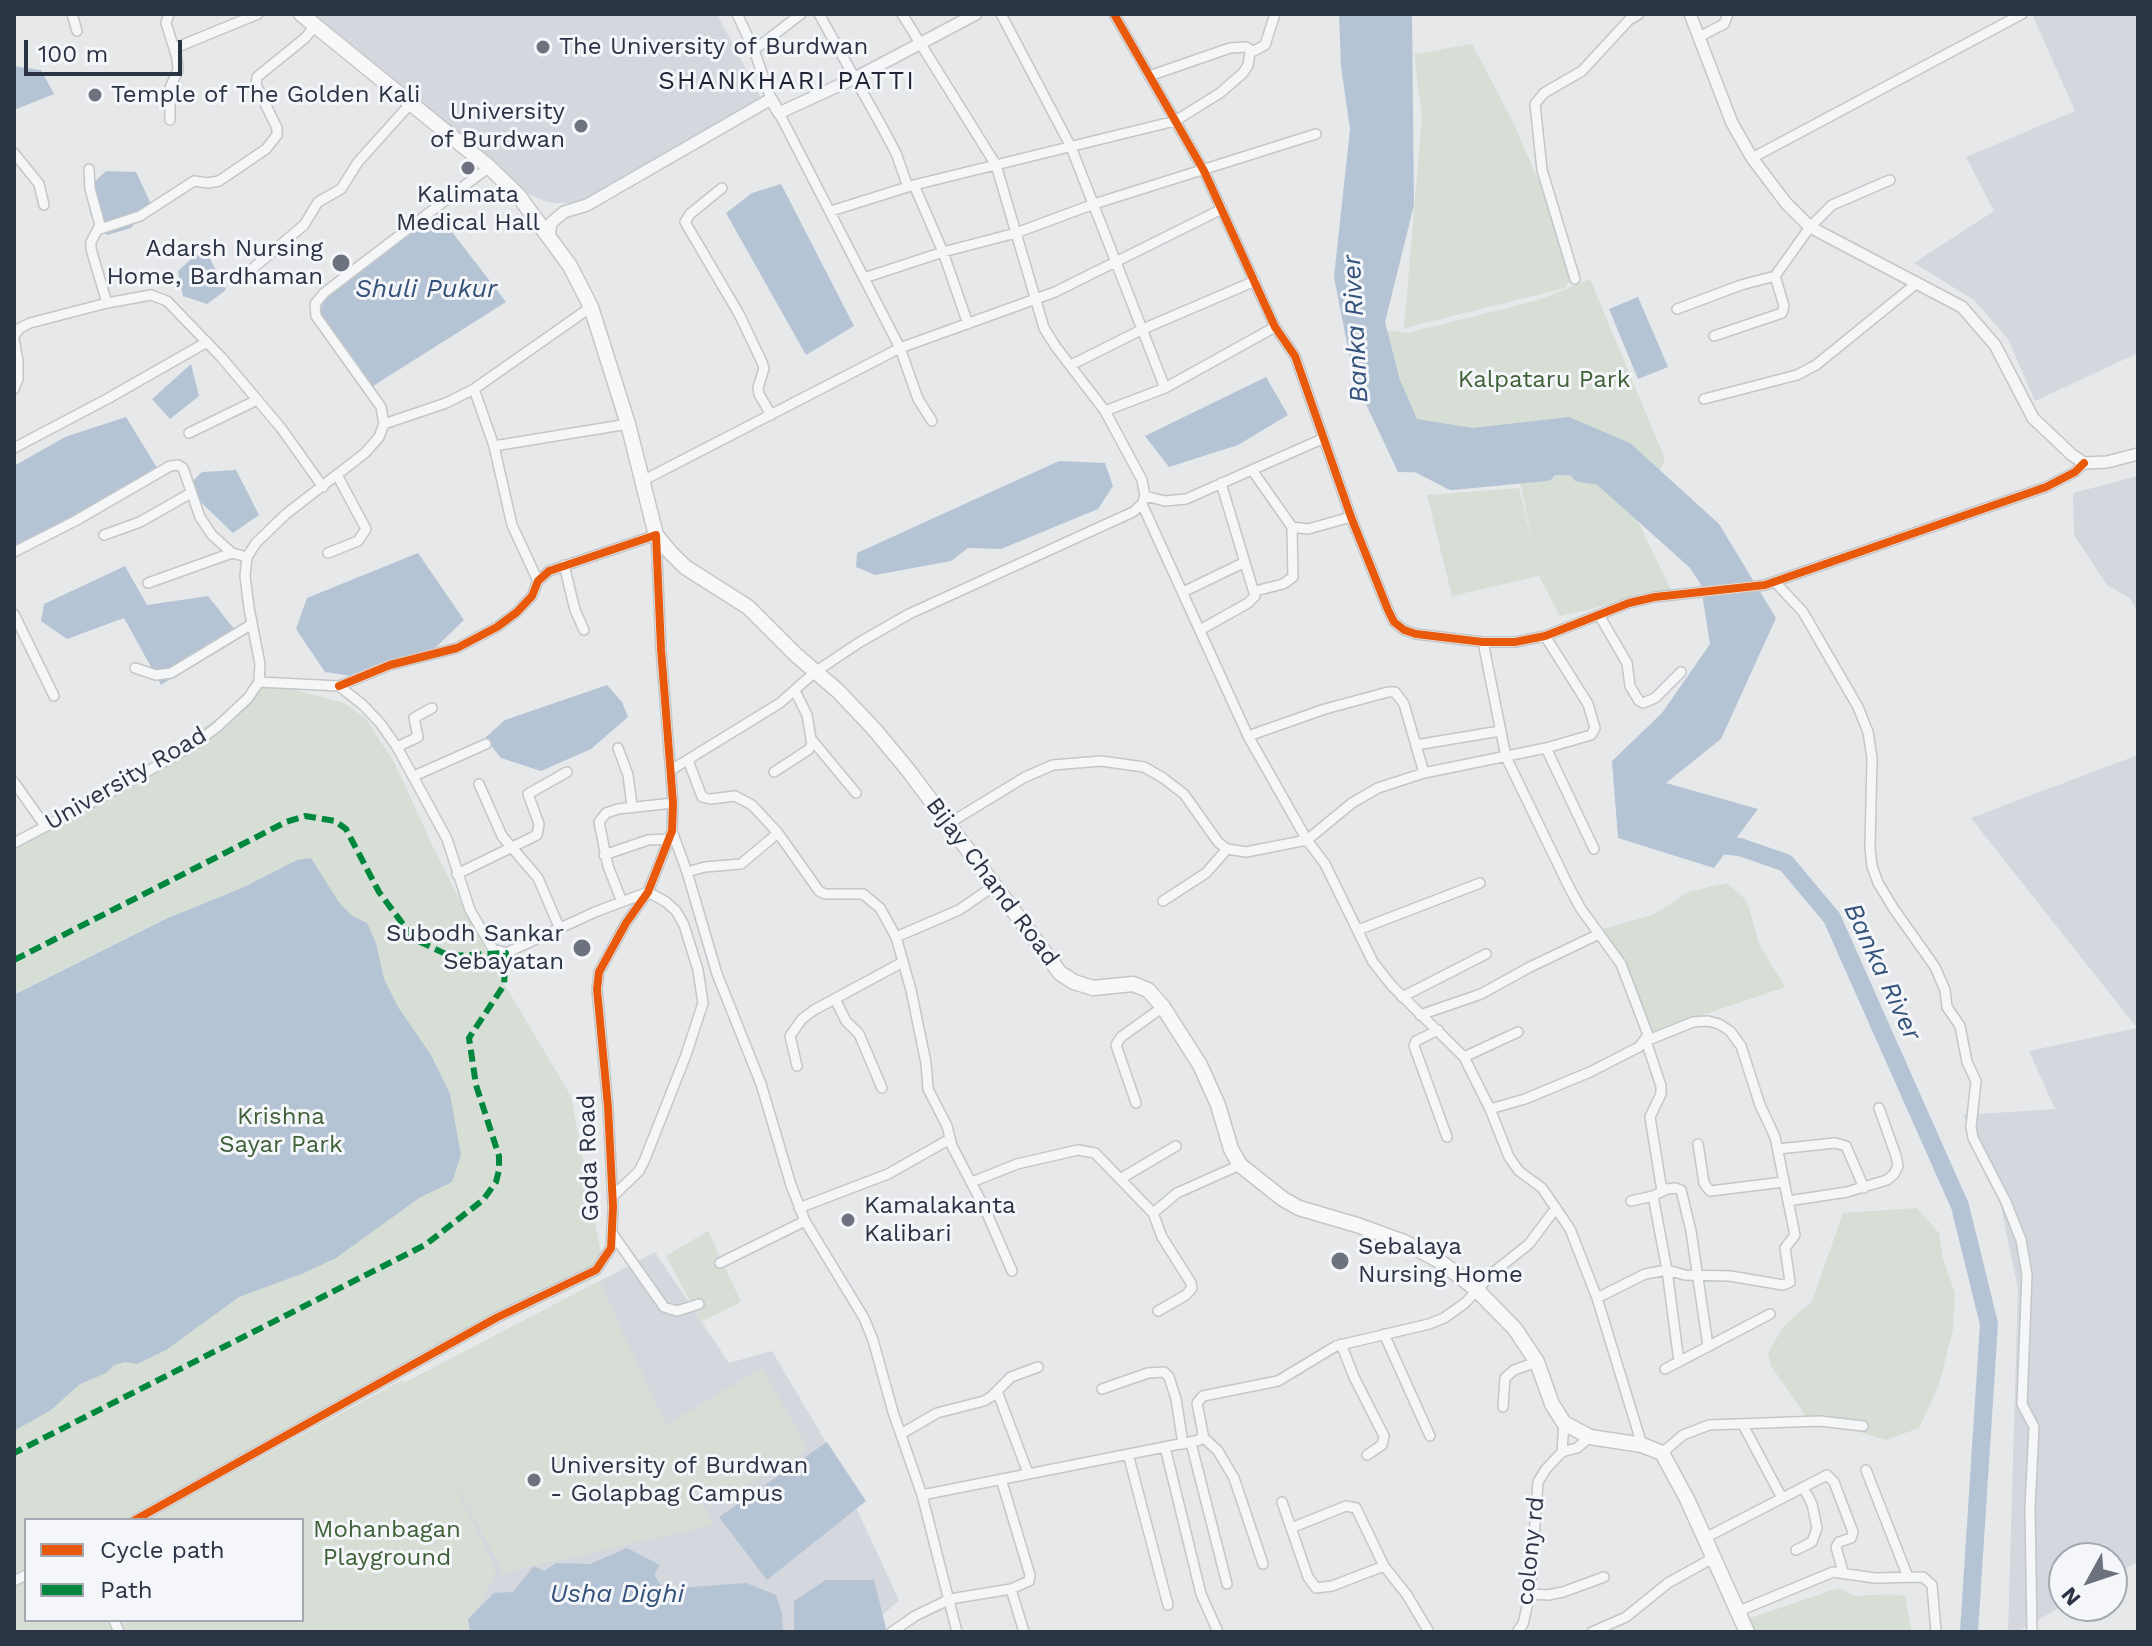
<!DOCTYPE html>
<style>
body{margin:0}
#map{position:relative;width:2152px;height:1646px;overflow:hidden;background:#e6e8ea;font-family:"Work Sans",sans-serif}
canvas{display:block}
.frame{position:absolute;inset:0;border:16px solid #2b3445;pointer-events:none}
.legend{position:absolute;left:24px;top:1518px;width:280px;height:104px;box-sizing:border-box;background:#f4f6f9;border:2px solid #a4a8b1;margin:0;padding:10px 14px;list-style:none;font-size:24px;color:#2b3445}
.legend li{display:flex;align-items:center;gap:16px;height:40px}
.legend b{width:40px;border:2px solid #a4a8b1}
.north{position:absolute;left:2048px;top:1542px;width:80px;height:80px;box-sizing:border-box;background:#f4f6f9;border:2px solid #a4a8b1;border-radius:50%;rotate:230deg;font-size:22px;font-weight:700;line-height:32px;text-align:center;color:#2b3445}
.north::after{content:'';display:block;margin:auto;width:28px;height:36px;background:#6c737f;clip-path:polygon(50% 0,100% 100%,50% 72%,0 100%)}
.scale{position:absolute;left:24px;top:40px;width:158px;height:36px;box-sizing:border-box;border:4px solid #2b3445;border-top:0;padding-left:10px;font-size:24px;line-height:28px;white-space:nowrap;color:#2b3445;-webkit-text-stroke:6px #f4f6f9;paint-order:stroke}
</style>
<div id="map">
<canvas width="2152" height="1646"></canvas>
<div class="frame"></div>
<ul class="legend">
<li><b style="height:10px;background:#e8590c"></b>Cycle path</li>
<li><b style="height:10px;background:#00873e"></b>Path</li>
</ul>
<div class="north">N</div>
<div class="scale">100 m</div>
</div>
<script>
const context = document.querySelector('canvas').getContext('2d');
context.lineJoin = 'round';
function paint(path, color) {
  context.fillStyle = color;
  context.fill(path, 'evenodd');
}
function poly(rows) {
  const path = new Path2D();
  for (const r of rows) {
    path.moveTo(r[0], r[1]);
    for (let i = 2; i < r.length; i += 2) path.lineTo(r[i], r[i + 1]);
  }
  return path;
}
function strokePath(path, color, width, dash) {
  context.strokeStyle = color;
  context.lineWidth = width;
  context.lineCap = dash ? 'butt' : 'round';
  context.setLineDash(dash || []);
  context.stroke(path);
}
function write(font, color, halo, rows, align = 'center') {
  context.font = font + ' "Work Sans",sans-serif';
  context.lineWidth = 6;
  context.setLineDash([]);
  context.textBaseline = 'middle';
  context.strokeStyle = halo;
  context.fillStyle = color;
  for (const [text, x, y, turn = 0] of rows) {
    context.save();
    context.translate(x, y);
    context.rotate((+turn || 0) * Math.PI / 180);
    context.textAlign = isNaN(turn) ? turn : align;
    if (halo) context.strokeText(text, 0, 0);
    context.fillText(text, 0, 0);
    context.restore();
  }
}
const built = poly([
 [314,14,717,14,761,98,598,193,576,203,555,203,544,201,521,190,481,153],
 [2032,14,2138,14,2138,353,2035,401,2008,339,1974,300,1914,263,1994,211,1966,157,2075,111],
 [2138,476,2138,613,2130,598,2107,585,2074,535,2073,493],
 [2138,755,2138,1561,2112,1577,2112,1558,2064,1558,2064,1605,2017,1632,2008,1632,2018,1288,1992,1164,1963,1115,2055,1109,2029,1051,2137,1028,1971,818],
 [655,1252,729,1363,772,1351,824,1439,899,1600,864,1632,14,1632,14,1591,26,1620,302,1620,302,1520,148,1520]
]);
const green = poly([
 [1472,44,1514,124,1576,268,1565,288,1404,328,1422,117,1414,54],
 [1590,279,1665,459,1636,518,1671,590,1560,616,1539,576,1452,596,1427,495,1519,488,1533,546,1515,456,1423,436,1407,406,1387,330,1407,333,1504,309,1544,298],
 [269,683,344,703,366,719,395,764,434,849,494,967,571,1096,603,1263,496,1318,126,1520,26,1520,26,1575,14,1581,14,843,100,798],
 [1727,883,1747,901,1759,944,1785,987,1652,1032,1602,929,1653,915,1688,892],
 [1917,1208,1939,1233,1943,1259,1955,1293,1953,1329,1939,1385,1919,1428,1886,1440,1806,1416,1771,1366,1768,1353,1783,1327,1812,1301,1843,1213],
 [708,1231,741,1302,701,1322,666,1256],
 [599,1281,666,1425,762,1368,808,1449,709,1507,695,1486,713,1525,503,1573,447,1469,496,1571,467,1632,14,1632,14,1582,26,1576,26,1620,302,1620,302,1520,147,1520,402,1380,404,1383],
 [1838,1588,1856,1596,1890,1594,1905,1596,1912,1632,1754,1632,1748,1619]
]);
const water = poly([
 [1339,14,1412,14,1414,205,1385,322,1400,380,1417,419,1473,428,1569,417,1630,443,1719,524,1776,618,1721,739,1666,783,1758,809,1714,868,1618,838,1612,761,1662,713,1710,644,1697,562,1601,476,1398,472,1354,379,1334,277,1350,129,1341,67],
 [14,66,41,70,54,94,14,110],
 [106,171,136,172,150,202,131,228,107,235,90,214,88,188],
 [781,184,854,326,806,355,726,213,752,193],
 [436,217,442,219,506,302,373,386,322,322,320,311,326,295,421,223],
 [204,247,226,290,207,304,183,296,178,271],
 [1638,297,1668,367,1638,379,1609,309],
 [191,364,199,396,170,419,152,399],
 [1266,377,1288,415,1238,445,1169,467,1145,436],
 [126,417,159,471,21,545,14,544,14,466,65,437],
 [1059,461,1105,463,1113,486,1098,509,1001,549,968,548,951,561,875,575,856,567,857,553],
 [236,470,259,515,233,533,186,488,202,472],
 [418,553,464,620,433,650,360,677,325,672,296,629,307,598],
 [125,566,147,605,208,596,238,634,161,685,124,618,67,639,41,621,44,604],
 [607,685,622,702,628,717,591,749,541,771,501,758,485,738,505,720],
 [311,858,338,901,351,915,367,923,376,943,384,979,398,1007,431,1055,450,1094,461,1155,452,1182,419,1198,336,1258,304,1273,239,1297,166,1350,137,1364,125,1362,114,1365,106,1373,80,1384,51,1410,14,1431,14,995,168,918,242,888,297,860],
 [827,1442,866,1501,767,1580,719,1517],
 [627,1548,660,1565,654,1575,664,1589,746,1583,776,1595,782,1613,783,1632,470,1632,468,1619,494,1593,513,1592,534,1566,544,1571,556,1563,590,1564],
 [826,1580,874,1580,887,1632,794,1632,794,1601]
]);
const river = poly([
 [1413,461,1452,481,1546,472],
 [1580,473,1601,476,1697,562,1708,579],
 [1709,844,1740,847,1786,863,1832,918,1960,1206,1989,1324,1969,1632]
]);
const minor = poly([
 [72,14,77,31],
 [169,14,166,23,177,58,178,70,170,88,170,120],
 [737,14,754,50,771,99],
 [819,14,881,125,896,153,908,187],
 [1001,14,1071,147,1165,388],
 [1114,14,1204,171,1275,327,1295,356,1351,517,1388,610,1394,622,1404,630,1416,634,1483,642,1515,642,1545,636,1629,603,1655,597,1765,585,2046,487,2075,472,2084,463],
 [1699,37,1724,24,1728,14],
 [175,48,258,14],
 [754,50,801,14],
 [1149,76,1230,48,1246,47,1252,51],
 [779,113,900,348,918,399,932,421],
 [14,153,39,184,44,205],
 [1752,158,2022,14],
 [89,169,90,189,100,225,91,242,91,249,107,303],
 [914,185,943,252,968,324],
 [722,188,690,214,685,222,739,314,761,360,764,368,758,388,759,394,771,415],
 [831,211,914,185,1175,121,1220,93,1243,73,1248,65,1250,53,1265,45,1275,14],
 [100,229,140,216,194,181,208,183,219,181,266,149,277,135,277,128,256,85,257,77,305,38,316,25],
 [864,278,943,252,1016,233,1094,204,1316,134],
 [1575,279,1542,170,1535,104,1544,93,1582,71,1629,20,1639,14],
 [239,280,304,225,318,202,341,189,358,162,412,102],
 [1677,309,1741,285,1775,276],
 [14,336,20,328,30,323,107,303,151,295,167,301,222,358,281,428,323,487],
 [1714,336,1782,313,1784,306,1775,276,1810,227,1832,205,1890,180],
 [14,339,18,361,18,379,14,389],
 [1071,365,1143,329,1255,281],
 [474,389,494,446,512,525,538,581],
 [1704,399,1797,375,1816,365,1917,283],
 [1105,411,1165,388,1275,327],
 [384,424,446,403,474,389,591,307],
 [189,433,257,400],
 [494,446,628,424],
 [14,448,107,399,207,342],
 [1252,470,1292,527,1308,529,1351,517],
 [644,480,900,348,1055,292,1222,209],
 [1145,496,1165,501,1186,499,1322,439],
 [1142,504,1248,736,1307,840,1325,864,1373,962,1392,986,1464,1057,1490,1109,1509,1157,1519,1171,1542,1188,1570,1229,1597,1298,1642,1445],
 [104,535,140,522,191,493],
 [14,552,75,521,170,466,178,465,183,468,200,517,212,535,232,553,247,557],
 [328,553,358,541,366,529,337,475],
 [564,565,575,610,584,630],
 [1775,582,1803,612,1858,707,1868,732,1872,758,1870,848,1872,866,1878,883,1894,909,1935,967,1945,990,1947,1007,1960,1026,1967,1062,1976,1081,1971,1127,1973,1138,2006,1202,2021,1240,2027,1275,2022,1404,2034,1427,2030,1508,2032,1632],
 [148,583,232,553],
 [1255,591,1283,584,1293,577,1292,527],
 [1183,592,1243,563],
 [14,614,54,696],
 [1599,615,1627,663,1630,686,1639,701,1643,703,1655,698,1681,672],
 [1200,630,1248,603,1255,596,1221,483],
 [1483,642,1506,757,1569,887,1581,909,1621,964,1648,1035,1639,1047,1590,1072,1525,1099,1490,1109],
 [135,668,156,675,171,673,252,624],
 [259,682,339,686,363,705,380,723,397,747,447,839,470,910,493,949,506,953,595,912,648,892,666,902,676,911,684,925,698,970,703,1003,686,1055,645,1159,639,1171,612,1197],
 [1248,736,1325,709,1388,692,1395,692,1404,704,1424,773],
 [812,740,856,793],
 [1416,745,1500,731],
 [397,747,418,737,414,718,432,708],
 [618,748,628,775,632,806],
 [1546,748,1594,849],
 [688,760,702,797,710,799,735,796,752,805,778,833,819,891,825,894,863,894,880,908,896,937,911,990,926,1063,928,1089,947,1126,952,1146,985,1209,1012,1271],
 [671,770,780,703,815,672,860,642,909,614,1133,512,1142,504,1145,496,1142,480,1105,411,1056,347,1044,328,996,165,902,14],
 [774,772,808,750,812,745,807,715,795,691],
 [414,776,486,744],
 [14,782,45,826],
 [479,784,502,836,538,878,559,927],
 [948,824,1025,777,1053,765,1101,761,1144,767,1163,778,1184,794,1218,842,1227,849,1246,852,1307,840,1352,803,1378,788,1424,773,1546,748,1591,735,1595,728,1588,704,1545,636],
 [672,831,687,872,717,974,761,1084,791,1185,805,1221,864,1318,873,1340,893,1412,922,1495,957,1632],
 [14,843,115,790,190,747,217,727,248,698,259,682,260,664,249,608,245,576,247,557,256,543,286,514,365,453,379,437,384,424,381,407,316,316,315,304,324,293,489,167],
 [604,855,648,840,669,839],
 [687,872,705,867,741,864,778,833],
 [457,874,537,835,539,824,528,794,567,772],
 [1163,901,1206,873,1227,849],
 [622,902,608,866,599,822,606,813,618,809,673,803],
 [1358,930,1480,883],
 [896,937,959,910,994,886],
 [1402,997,1486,954],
 [835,999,846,1021,859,1034,882,1088],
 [1420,1015,1481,994,1530,967,1599,934],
 [1438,1030,1416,1041,1414,1046,1447,1137],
 [1464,1057,1518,1032],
 [797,1066,790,1036,802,1019,814,1010,903,962],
 [1136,1103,1116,1045,1121,1037,1163,1007],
 [1698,1144,1704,1183,1710,1191,1784,1182],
 [1778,1149,1835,1143,1846,1146,1864,1188],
 [1120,1179,1176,1146],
 [972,1182,1017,1164,1078,1150,1095,1153,1153,1213,1162,1237,1191,1283,1192,1288,1186,1295,1158,1311],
 [1653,1196,1667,1270,1679,1362],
 [1631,1201,1653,1196,1667,1189,1675,1188,1681,1190,1691,1231,1708,1346],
 [1788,1201,1847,1192,1887,1180,1894,1174,1898,1166,1896,1156,1879,1108],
 [799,1208,888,1174,950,1139],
 [1153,1213,1177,1193,1240,1165],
 [612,1233,664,1307,677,1311,699,1304],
 [720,1263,805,1221],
 [1597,1298,1645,1274,1667,1270,1685,1275,1730,1276,1783,1285,1790,1282,1785,1248,1795,1235,1775,1137,1760,1105,1741,1046,1730,1031,1719,1024,1708,1021,1693,1022,1646,1041,1661,1086,1661,1094,1650,1117,1662,1191],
 [1384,1334,1430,1436],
 [1341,1344,1354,1377,1384,1436,1382,1445,1367,1455],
 [1665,1369,1770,1314],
 [1102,1389,1148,1373,1164,1372,1169,1377,1176,1399,1183,1444],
 [997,1391,1028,1473],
 [1503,1407,1505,1378,1514,1370,1537,1362],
 [1743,1425,1782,1498],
 [901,1434,937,1413,984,1401,992,1396,1011,1377,1038,1367],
 [1203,1437,1218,1451,1234,1478,1263,1564],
 [1191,1443,1227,1584],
 [1165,1447,1201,1594,1218,1632],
 [1562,1452,1564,1423],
 [1662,1453,1683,1435,1709,1425,1820,1421,1863,1426],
 [1128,1454,1168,1605],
 [1866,1470,1908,1577],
 [922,1495,1200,1440,1203,1434,1197,1403,1203,1396,1278,1381,1336,1346,1429,1324,1444,1318,1465,1303,1495,1271,1529,1244,1556,1208],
 [1282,1502,1308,1577,1316,1588,1332,1586,1384,1566],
 [135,1520,496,1318,596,1270,611,1248,613,1207,608,1107,597,989,599,972,626,923,648,892,672,831,673,803,661,649,656,535,549,571,538,581,532,596,517,612,497,627,457,648,390,665,339,686],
 [1291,1528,1346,1506,1356,1508,1384,1566,1407,1595,1429,1632],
 [1705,1538,1827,1475,1834,1482,1853,1532,1851,1538,1839,1542,1836,1547,1843,1572],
 [1796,1550,1812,1542,1817,1528,1812,1504,1803,1487],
 [14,1581,26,1575],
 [1011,1589,1024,1632],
 [1530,1594,1548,1595,1563,1592,1604,1577],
 [1739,1611,1833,1572,1875,1578,1923,1577,1932,1585,1936,1632],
 [114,1620,119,1632],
 [892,1632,915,1616,950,1599,1011,1589,1029,1581,1030,1575,1001,1479],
 [1517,1632,1523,1624,1530,1594,1538,1482,1546,1469,1562,1452,1577,1448,1590,1437],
 [1592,1632,1626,1617,1668,1583,1713,1558]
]);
const tertiary = poly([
 [1690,14,1732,123,1752,158,1786,203,1810,227,1962,307,1995,345,2033,418,2072,455,2084,463,2107,462,2138,454],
 [549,237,551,223,564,212,587,205,771,99,779,113,855,78,976,14]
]);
const secondary = poly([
 [301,14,489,167,518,195,570,266,591,307,628,424,656,535,670,552,685,567,748,607,796,655,838,691,874,729,908,770,1060,973,1074,982,1093,988,1133,984,1148,990,1163,1007,1200,1065,1218,1105,1231,1149,1240,1165,1283,1199,1299,1208,1357,1225,1404,1242,1438,1260,1476,1289,1515,1329,1537,1362,1552,1404,1564,1423,1590,1437,1642,1445,1662,1453,1687,1499,1747,1632]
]);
const quiet = poly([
 [14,960,286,822,305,816,335,821,346,829,379,892,414,939,450,956,506,953,504,985,469,1038,476,1085,499,1156,499,1170,496,1182,483,1200,425,1245,14,1453]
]);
const cycleway = poly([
 [1114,14,1204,171,1275,327,1295,356,1351,517,1388,610,1394,622,1404,630,1416,634,1483,642,1515,642,1545,636,1629,603,1655,597,1765,585,2046,487,2075,472,2084,463],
 [135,1520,496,1318,596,1270,611,1248,613,1207,608,1107,597,989,599,972,626,923,648,892,672,831,673,803,661,649,656,535,549,571,538,581,532,596,517,612,497,627,457,648,390,665,339,686]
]);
const markers = [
 [543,47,8,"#6c737f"],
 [95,95,8,"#6c737f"],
 [581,126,8,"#6c737f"],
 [468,168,8,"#6c737f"],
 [341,263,10,"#6c737f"],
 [582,948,10,"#6c737f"],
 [848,1220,8,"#6c737f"],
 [1340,1261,10,"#6c737f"],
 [534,1480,8,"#6c737f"]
];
const poiNames = [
 ["The University of Burdwan",559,47],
 ["Temple of The Golden Kali",111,95],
 ["University",565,112,"right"],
 ["of Burdwan",565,140,"right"],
 ["Kalimata",468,195,"center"],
 ["Medical Hall",468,223,"center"],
 ["Adarsh Nursing",323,249,"right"],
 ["Home, Bardhaman",323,277,"right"],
 ["Subodh Sankar",564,934,"right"],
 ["Sebayatan",564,962,"right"],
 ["Kamalakanta",864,1206],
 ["Kalibari",864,1234],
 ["Sebalaya",1358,1247],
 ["Nursing Home",1358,1275],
 ["University of Burdwan",550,1466],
 ["- Golapbag Campus",550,1494]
];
const parkNames = [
 ["Kalpataru Park",1544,380],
 ["Krishna",281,1117],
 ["Sayar Park",281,1145],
 ["Mohanbagan",387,1530],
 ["Playground",387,1558]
];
const streetNames = [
 ["University Road",126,779,-30],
 ["Bijay Chand Road",992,882,53],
 ["Goda Road",589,1158,-92],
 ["colony rd",1531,1551,-84]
];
const neighbourhoodNames = [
 ["SHANKHARI PATTI",787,81]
];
const waterNames = [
 ["Shuli Pukur",426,289],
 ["Banka River",1356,329,-93],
 ["Banka River",1882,972,65],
 ["Usha Dighi",617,1594]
];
paint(built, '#d4d7dd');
paint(green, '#d6ded6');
paint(water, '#b4c4d5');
strokePath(river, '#b4c4d5', 18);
strokePath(minor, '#c4c6c8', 12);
strokePath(tertiary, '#c4c6c8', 14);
strokePath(secondary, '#c4c6c8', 17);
strokePath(minor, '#f5f6f7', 9);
strokePath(tertiary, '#f5f6f7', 11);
strokePath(secondary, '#f8f8f8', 14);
strokePath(quiet, '#00873e', 6, [12, 6]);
strokePath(cycleway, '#e8590c', 8);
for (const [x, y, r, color] of markers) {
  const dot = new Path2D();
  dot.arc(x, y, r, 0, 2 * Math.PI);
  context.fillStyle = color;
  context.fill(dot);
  strokePath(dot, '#f4f6f9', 3);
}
write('24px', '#2b3445', '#f4f6f9', poiNames, 'left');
write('24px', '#3f6138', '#f4f6f9', parkNames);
write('24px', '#2b3445', '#f4f6f9', streetNames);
context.letterSpacing = '2px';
write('26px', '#1d2536', '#f4f6f9', neighbourhoodNames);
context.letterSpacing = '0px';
write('italic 26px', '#34527a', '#f4f6f9', waterNames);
</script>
